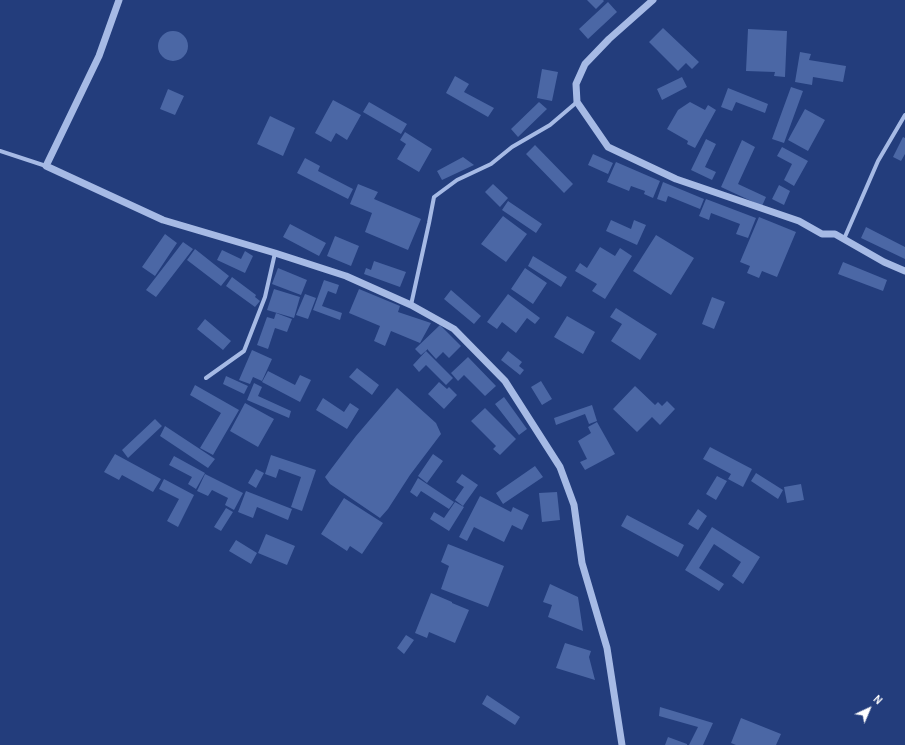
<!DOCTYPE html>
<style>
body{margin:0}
#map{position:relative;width:905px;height:745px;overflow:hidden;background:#233d7c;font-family:Karla,sans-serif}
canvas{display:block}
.north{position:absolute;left:849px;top:689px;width:40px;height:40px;-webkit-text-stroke:3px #233d7c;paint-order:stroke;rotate:44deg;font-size:11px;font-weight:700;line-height:16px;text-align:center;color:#fff}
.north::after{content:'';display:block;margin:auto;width:14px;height:18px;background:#fff;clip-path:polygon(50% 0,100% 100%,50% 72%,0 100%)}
</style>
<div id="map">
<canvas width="905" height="745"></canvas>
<div class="north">N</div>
</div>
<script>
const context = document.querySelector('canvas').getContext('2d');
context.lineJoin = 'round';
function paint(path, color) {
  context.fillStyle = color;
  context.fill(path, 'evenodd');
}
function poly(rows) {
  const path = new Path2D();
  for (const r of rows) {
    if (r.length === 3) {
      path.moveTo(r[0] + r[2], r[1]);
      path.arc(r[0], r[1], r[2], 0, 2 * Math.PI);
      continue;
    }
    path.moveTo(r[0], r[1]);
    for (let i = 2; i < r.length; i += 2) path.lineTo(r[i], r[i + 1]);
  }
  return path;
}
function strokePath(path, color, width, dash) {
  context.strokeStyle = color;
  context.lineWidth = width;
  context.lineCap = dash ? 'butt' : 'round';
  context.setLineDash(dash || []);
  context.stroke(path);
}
const building = poly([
 [587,0,603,0,604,1,596,9],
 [608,2,617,12,588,39,579,29],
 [663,28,699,62,692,69,686,63,678,71,649,42],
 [748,29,787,31,785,77,774,76,775,72,746,71],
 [173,46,15],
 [800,52,811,54,809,60,846,66,843,82,813,77,812,85,795,82],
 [542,69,558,72,552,101,537,98],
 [455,76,469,84,464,92,494,108,488,117,446,93],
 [682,77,687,87,662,100,657,89],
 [791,87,803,91,784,143,772,139],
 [728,88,768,104,765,113,736,102,732,111,721,107],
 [168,89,184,96,175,115,160,109],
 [333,100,361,115,347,140,336,133,331,142,315,133],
 [369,102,407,124,401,134,363,112],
 [539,102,547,109,518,137,511,129],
 [690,102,705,110,708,105,716,110,695,148,687,144,688,141,667,129,678,110],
 [805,109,825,120,808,151,788,140],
 [270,116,295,128,283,156,257,144],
 [405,132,432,149,419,172,397,159,406,144,400,140],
 [903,137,905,138,905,154,901,161,893,157],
 [706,139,716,144,705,167,716,172,712,180,691,170],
 [742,140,755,147,738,184,766,197,762,206,721,187],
 [535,145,573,184,564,193,526,154],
 [782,147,808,161,794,186,784,180,792,164,777,156],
 [593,154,613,163,608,174,588,165],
 [463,157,474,165,442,180,437,171],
 [305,158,320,166,318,171,353,189,348,199,297,173],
 [616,162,660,181,653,198,644,194,645,191,631,186,629,191,607,182],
 [663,182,704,199,700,209,668,196,666,202,657,199],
 [358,184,378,192,374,199,421,219,408,250,365,232,372,213,350,204],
 [493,184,508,198,500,207,485,192],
 [779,185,790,191,784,205,772,199],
 [706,199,756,218,748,238,736,234,740,224,711,213,709,220,699,216],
 [508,201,542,224,536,233,502,210],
 [503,216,527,234,506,262,481,244],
 [759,217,796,232,777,277,762,271,759,278,747,273,750,266,740,262],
 [611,220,631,229,634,220,646,225,637,245,606,231],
 [290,224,326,243,319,256,283,237],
 [866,227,905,247,905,259,861,238],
 [165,234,177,243,155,276,142,267],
 [656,235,694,258,671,295,633,271],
 [335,236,359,246,351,266,327,256],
 [183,242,193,249,156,297,146,290],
 [600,247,615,256,620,248,632,256,605,299,592,291,597,284,575,271,580,263,587,268],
 [195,249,229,276,221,286,187,260],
 [222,250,241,259,245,251,253,256,245,273,217,260],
 [533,256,567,277,561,287,528,266],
 [374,261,406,272,400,287,364,274,366,268,371,270],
 [843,262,887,280,883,291,838,274],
 [278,268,307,280,301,295,272,284],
 [525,268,547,283,533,304,511,289],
 [232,277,256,295,255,297,260,301,255,307,226,286],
 [324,280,339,285,336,294,328,291,322,306,342,313,340,320,313,310],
 [274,289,300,297,294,318,267,310],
 [359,289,400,306,398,312,431,323,420,343,391,331,385,346,374,341,380,326,349,313],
 [451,290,481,316,474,324,444,299],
 [305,294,316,298,308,319,296,315],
 [508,294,540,318,535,324,527,318,516,333,502,322,497,329,487,322],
 [712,297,725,302,714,329,702,324],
 [616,308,657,334,640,360,611,341,622,324,610,317],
 [276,313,292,319,287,332,275,328,268,349,257,345,267,317,274,319],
 [567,316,595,332,583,354,554,337],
 [205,319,231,341,223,350,197,329],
 [440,325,461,346,449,358,443,352,436,359,428,350,428,349,421,355,415,349],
 [252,350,272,359,262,381,253,377,250,384,239,380],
 [426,351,453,378,446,385,426,365,419,372,413,365],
 [508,351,522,362,519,366,524,370,520,375,501,360],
 [468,357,496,386,485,396,464,375,458,381,451,373],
 [357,368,379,385,372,395,349,377],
 [268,371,295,385,300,375,311,380,300,402,262,382],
 [226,376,248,386,244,394,223,384],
 [541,381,552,399,542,405,531,387],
 [439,382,447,389,449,387,457,395,444,409,428,394],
 [254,383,262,387,258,396,291,411,289,418,247,400],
 [195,385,239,410,213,455,200,448,221,413,190,395],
 [635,386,655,405,658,402,662,406,667,401,675,409,660,425,652,417,637,432,613,409],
 [397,388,436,423,441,434,410,475,388,509,380,518,330,484,325,477,356,436],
 [504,397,527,429,519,435,495,404],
 [323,398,344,412,350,403,359,409,347,429,316,410],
 [245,403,274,419,258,447,230,431],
 [592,405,597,421,589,424,585,414,556,425,554,418],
 [485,408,516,439,500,455,493,449,496,446,471,421],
 [155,419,162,426,128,458,122,450],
 [597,422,615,454,585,470,580,462,587,459,578,441,591,433,588,427],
 [165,426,215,459,208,468,160,436],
 [710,447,752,469,743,487,728,479,731,474,703,459],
 [115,454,161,479,153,492,122,475,119,480,104,472],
 [433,454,443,461,427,483,418,476],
 [271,455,316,470,302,511,291,507,301,477,279,469,276,478,265,474],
 [174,456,205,473,196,489,188,484,192,477,169,465],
 [535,466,543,477,503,504,496,493],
 [256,469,264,473,256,488,248,483],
 [756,473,783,490,778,499,751,481],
 [205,474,243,493,234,510,225,505,228,498,212,490,208,496,197,491],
 [462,474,478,485,463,506,455,500,464,487,456,482],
 [717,476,727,481,716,500,706,494],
 [418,478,454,502,449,509,421,491,417,497,410,492],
 [164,479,194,495,178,527,167,521,179,499,159,489],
 [801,484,804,500,787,503,784,487],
 [246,491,292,509,288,520,257,507,253,518,238,512],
 [557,492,560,520,542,522,539,493],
 [480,496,511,512,513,507,529,515,522,530,512,525,504,542,474,527,467,541,459,537],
 [344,498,383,523,362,554,350,546,347,551,321,534],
 [455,502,464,507,449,531,430,519,434,512,444,518],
 [226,508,233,512,221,531,214,527],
 [698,509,707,516,698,530,688,524],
 [627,515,684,545,678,557,621,526],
 [712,527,760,557,743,584,732,576,741,562,714,544,699,568,724,584,719,591,685,570],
 [266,534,295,546,287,565,258,553],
 [236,540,257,553,251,564,229,551],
 [448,544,504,566,488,607,441,589,449,566,441,562],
 [550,584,578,597,583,631,548,617,552,605,543,602],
 [431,593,452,602,452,603,469,610,455,643,429,632,427,638,415,633],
 [406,635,414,640,404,654,397,648],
 [565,643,591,651,589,657,595,680,556,668],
 [487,695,520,717,515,725,482,704],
 [660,707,713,723,703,745,689,745,698,727,659,716],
 [741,718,781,734,776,745,736,745,731,743],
 [668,737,687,744,687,745,665,745]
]);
const minor = poly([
 [0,151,46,166],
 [844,239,878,161,905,115],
 [411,305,429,223,434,197,457,180,491,164,512,147,550,125,577,102],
 [206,378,244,351,265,297,275,253]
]);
const tertiary = poly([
 [119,0,99,56,46,166,163,220,275,253,346,276,411,305,454,329,505,381,560,467,574,505,582,563,607,648,622,745],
 [653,0,609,39,585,64,576,84,577,102,608,147,676,179,799,221,822,234,835,234,884,262,905,271]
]);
paint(building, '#4b67a5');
strokePath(minor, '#a6bae5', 4);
strokePath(tertiary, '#a6bae5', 7);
</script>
